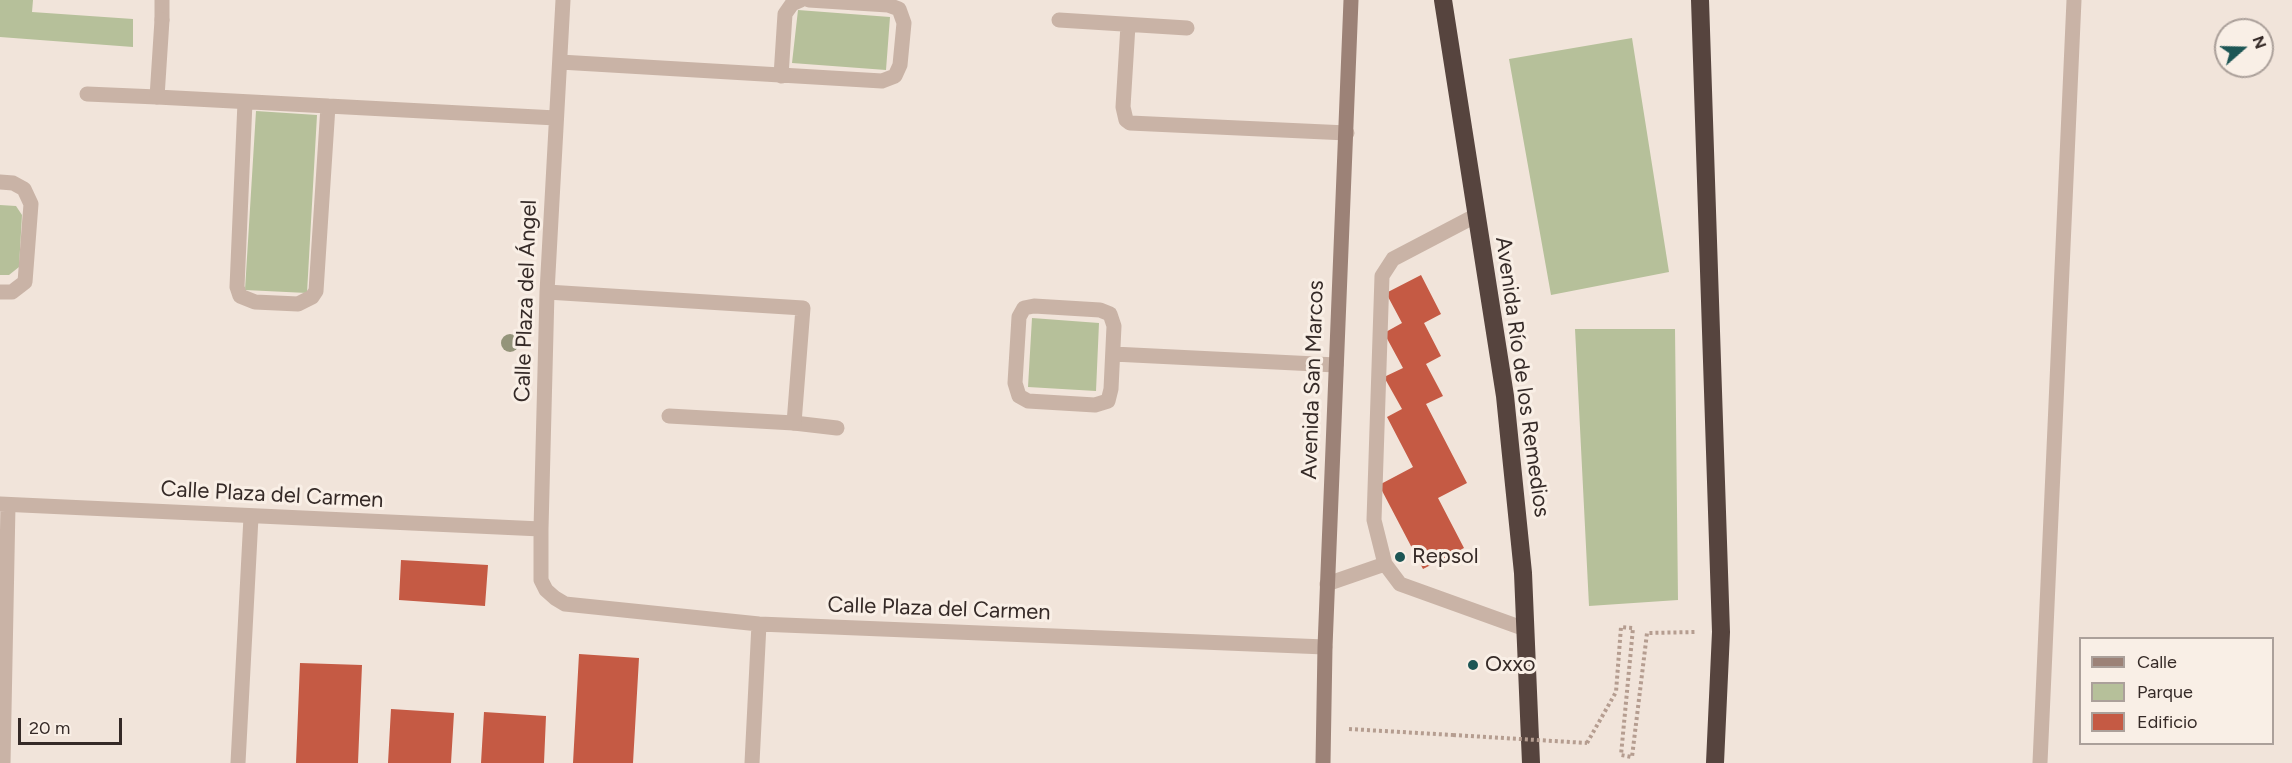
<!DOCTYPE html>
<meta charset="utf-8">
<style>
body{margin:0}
#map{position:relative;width:2292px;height:763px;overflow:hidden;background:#f1e4da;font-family:Figtree,sans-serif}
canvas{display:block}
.legend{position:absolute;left:2079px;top:637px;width:195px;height:108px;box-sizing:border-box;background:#f9efe6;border:2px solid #aba09a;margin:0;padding:8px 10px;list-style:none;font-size:18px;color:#352a27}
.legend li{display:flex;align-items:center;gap:12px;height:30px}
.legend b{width:30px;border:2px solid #aba09a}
.north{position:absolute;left:2214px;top:18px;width:60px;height:60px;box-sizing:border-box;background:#f9efe6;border:2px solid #aba09a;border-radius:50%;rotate:70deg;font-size:16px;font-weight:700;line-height:24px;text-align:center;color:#352a27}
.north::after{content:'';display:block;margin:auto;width:21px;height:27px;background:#1d5655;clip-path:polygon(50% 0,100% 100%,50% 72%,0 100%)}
.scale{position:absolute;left:18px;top:718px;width:104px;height:27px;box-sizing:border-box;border:3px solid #352a27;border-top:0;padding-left:8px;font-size:18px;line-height:21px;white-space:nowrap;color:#352a27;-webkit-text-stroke:4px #f9efe6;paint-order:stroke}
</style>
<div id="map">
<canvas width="2292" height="763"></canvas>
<ul class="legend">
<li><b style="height:8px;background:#9c8277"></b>Calle</li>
<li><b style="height:16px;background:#b6c09a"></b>Parque</li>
<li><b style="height:16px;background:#c55a44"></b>Edificio</li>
</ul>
<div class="north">N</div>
<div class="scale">20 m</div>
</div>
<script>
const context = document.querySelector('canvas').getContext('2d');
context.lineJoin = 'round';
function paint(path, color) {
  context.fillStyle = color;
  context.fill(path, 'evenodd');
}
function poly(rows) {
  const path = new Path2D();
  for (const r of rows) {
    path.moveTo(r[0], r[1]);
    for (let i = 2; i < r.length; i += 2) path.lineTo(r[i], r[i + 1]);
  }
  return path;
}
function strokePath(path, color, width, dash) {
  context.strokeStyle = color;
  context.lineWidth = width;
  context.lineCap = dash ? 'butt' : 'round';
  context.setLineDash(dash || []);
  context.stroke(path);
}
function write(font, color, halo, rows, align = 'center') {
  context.font = font + ' Figtree,sans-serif';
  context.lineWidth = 6;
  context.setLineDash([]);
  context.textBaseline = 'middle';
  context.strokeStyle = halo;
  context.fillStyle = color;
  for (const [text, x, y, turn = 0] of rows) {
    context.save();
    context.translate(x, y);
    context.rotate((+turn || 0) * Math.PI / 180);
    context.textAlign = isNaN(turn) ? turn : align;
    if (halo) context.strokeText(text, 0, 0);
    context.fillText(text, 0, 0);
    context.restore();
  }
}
const green = poly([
 [0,0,33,0,32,12,133,19,133,47,0,37],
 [798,10,890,17,886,70,792,63],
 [1632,38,1669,272,1551,295,1509,59],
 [256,111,317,115,307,293,245,290],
 [0,205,16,206,22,215,19,267,9,275,0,275],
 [1032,318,1099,323,1096,391,1028,387],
 [1575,329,1675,329,1678,600,1589,606]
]);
const building = poly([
 [1421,275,1441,314,1424,323,1441,356,1426,364,1443,396,1426,404,1467,483,1438,498,1464,548,1423,569,1379,485,1413,467,1387,417,1402,409,1384,377,1403,368,1384,333,1402,323,1386,293],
 [401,560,488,565,485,606,399,600],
 [579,654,639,658,633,763,573,763],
 [300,663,362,665,358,763,296,763],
 [391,709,454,713,451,763,388,763],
 [484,712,546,716,544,763,481,763]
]);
const path = poly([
 [1349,729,1453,735],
 [1587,743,1616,692,1621,627,1633,628,1621,755,1632,757,1647,633,1696,632]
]);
const lane = poly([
 [162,20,162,0],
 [87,94,157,97],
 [1475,216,1393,259,1382,276,1374,520,1385,564,1400,584,1525,629],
 [794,423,837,428],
 [1327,584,1385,564]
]);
const street = poly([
 [563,0,547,292,541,529,541,580,546,590,555,598,565,604,759,624,1325,647],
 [162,20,157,97,556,118],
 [1059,20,1187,28],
 [1128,25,1123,107,1126,120,1130,123,1347,133],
 [560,62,882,81,895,76,900,65,904,23,899,9,888,5,809,0],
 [781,76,785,14,792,4,801,0],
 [245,102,237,287,240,296,255,302,298,304,312,297,316,291,328,106],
 [0,182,13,183,24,189,31,204,25,282,12,292,0,292],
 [547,292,803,308,794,423,669,416],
 [1034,306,1100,310,1110,314,1114,326,1111,389,1108,401,1095,405,1028,401,1019,396,1015,383,1019,317,1024,308,1034,306],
 [1113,354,1336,365],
 [0,504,541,529],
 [3,763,8,505],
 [238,763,251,517],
 [752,763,759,624],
 [2040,763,2074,0]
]);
const secondary = poly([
 [1323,763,1325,647,1351,0]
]);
const highway = poly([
 [1443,0,1505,396,1523,573,1531,763],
 [1700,0,1721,632,1715,763]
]);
const pathBridge = poly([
 [1453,735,1587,743]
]);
const trees = [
 [510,343]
];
const markers = [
 [1400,557,6,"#1d5655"],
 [1473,665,6,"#1d5655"]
];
const streetNames = [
 ["Calle Plaza del Ángel",526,301,-88],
 ["Avenida Río de los Remedios",1522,377,82],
 ["Avenida San Marcos",1313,380,-88],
 ["Calle Plaza del Carmen",272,495,3],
 ["Calle Plaza del Carmen",939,609,2]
];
const poiNames = [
 ["Repsol",1412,557],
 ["Oxxo",1485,665]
];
paint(green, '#b6c09a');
paint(building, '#c55a44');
strokePath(path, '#b59d90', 4, [3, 3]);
strokePath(lane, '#c9b3a6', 15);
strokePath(street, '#c9b3a6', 15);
strokePath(secondary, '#9c8277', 15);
strokePath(highway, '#56443e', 18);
strokePath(pathBridge, '#b59d90', 4, [3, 3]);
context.fillStyle = '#94947a';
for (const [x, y] of trees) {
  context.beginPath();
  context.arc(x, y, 9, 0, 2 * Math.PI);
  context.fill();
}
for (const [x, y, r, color] of markers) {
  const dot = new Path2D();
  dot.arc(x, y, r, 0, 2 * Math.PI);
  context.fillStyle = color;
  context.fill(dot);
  strokePath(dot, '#f9efe6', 2);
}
write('22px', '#352a27', '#f9efe6', streetNames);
write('22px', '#352a27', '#f9efe6', poiNames, 'left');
</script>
